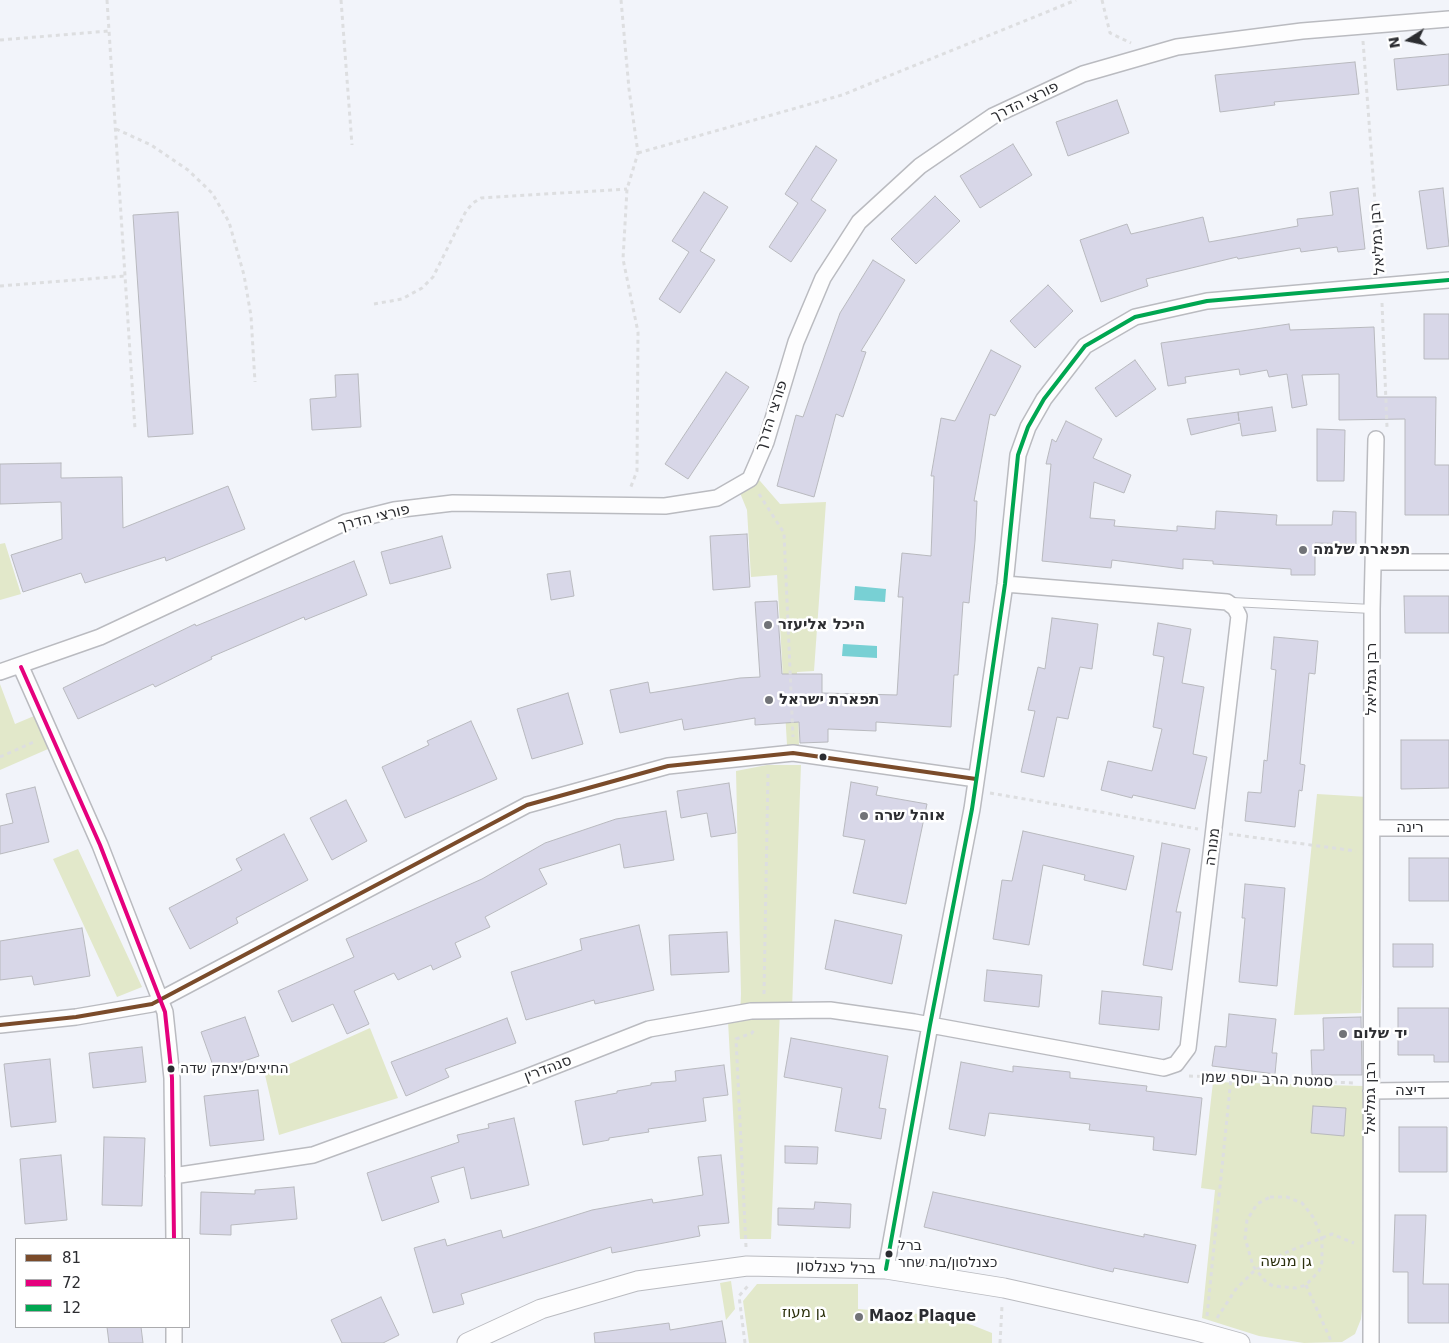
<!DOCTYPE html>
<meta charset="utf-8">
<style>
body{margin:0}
#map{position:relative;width:1449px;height:1343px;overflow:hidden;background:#f2f4fa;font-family:"DejaVu Sans",sans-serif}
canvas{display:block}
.legend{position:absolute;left:15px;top:1238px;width:175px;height:90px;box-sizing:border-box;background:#fff;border:1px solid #ababad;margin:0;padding:6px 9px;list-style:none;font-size:15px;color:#2c2d31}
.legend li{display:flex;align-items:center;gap:10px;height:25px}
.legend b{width:25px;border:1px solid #ababad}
.north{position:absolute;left:1384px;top:15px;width:50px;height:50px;-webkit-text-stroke:4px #fff;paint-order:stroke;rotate:260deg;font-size:14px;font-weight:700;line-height:20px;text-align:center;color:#2c2d31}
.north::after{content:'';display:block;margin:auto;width:18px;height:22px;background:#2c2d31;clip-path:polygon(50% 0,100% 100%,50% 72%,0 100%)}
</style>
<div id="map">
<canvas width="1449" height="1343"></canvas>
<ul class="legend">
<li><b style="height:6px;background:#7a4b2a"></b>81</li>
<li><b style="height:6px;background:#e5007d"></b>72</li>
<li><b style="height:6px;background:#00a651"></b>12</li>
</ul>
<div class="north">N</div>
</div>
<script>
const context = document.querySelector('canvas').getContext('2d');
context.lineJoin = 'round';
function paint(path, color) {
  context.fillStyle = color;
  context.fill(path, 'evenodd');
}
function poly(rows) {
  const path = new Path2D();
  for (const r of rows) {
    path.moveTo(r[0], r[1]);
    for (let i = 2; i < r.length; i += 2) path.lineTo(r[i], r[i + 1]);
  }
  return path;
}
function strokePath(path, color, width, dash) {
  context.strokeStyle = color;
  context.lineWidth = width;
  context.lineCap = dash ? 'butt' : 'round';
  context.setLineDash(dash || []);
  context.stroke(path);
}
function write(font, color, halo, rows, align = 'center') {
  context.font = font + ' "DejaVu Sans","Noto Sans Hebrew",sans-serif';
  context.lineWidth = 5;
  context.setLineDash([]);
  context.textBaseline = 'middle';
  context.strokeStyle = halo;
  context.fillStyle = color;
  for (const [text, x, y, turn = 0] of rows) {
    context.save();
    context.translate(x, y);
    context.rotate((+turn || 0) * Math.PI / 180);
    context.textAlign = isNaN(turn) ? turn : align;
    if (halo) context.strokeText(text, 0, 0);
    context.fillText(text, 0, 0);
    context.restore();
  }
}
const green = poly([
 [754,474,780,504,826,502,814,671,797,672,799,745,787,745,777,575,751,577,747,510,738,488],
 [5,543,21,594,0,600,0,544],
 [0,684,15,724,34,716,48,749,0,770],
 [767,765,801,765,792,1009,780,1009,771,1239,740,1239,728,1021,740,1018,741,994,736,771],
 [1317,794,1368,797,1361,1013,1294,1015],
 [78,849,142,987,117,997,53,859],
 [370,1028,398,1098,279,1135,265,1075],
 [1213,1082,1363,1086,1363,1300,1361,1319,1355,1334,1342,1342,1304,1343,1259,1336,1202,1318,1215,1190,1201,1188],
 [731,1281,735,1309,726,1320,720,1283],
 [757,1284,858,1284,858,1309,932,1315,972,1325,992,1333,992,1343,749,1343,743,1301]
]);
const water = poly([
 [855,586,886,589,885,602,854,600],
 [843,644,877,646,877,658,842,656]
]);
const building = poly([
 [1449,54,1449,85,1397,90,1394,59,1449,54],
 [1355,62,1359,94,1274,102,1275,105,1220,112,1215,75,1355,62],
 [1117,100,1129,133,1068,156,1056,122,1117,100],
 [1013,144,1032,175,980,208,960,176,1013,144],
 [816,146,837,160,811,200,826,210,791,262,769,247,798,203,785,194,816,146],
 [1358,188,1365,249,1338,252,1337,247,1301,252,1300,248,1238,259,1237,257,1146,279,1148,286,1101,302,1080,240,1127,224,1131,234,1203,217,1209,242,1298,226,1297,219,1333,215,1330,192,1358,188],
 [1443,188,1449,246,1427,249,1419,191,1443,188],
 [704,192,728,207,700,251,715,260,680,313,659,299,689,252,672,241,704,192],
 [935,196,960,221,916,264,891,239,935,196],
 [178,212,193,434,148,437,133,215,178,212],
 [873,260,905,280,861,351,866,352,843,417,836,414,814,497,777,486,796,415,803,417,840,313,873,260],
 [1048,285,1073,311,1035,348,1010,321,1048,285],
 [1424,314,1449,314,1449,359,1424,359,1424,314],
 [1289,324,1290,330,1374,327,1377,397,1436,397,1435,465,1449,465,1449,515,1405,515,1405,419,1339,420,1339,374,1302,375,1307,405,1292,408,1287,374,1269,377,1267,370,1240,375,1239,369,1185,377,1186,383,1168,386,1161,343,1289,324],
 [991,350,1021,366,995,416,990,414,974,501,977,501,975,541,969,603,963,602,958,675,954,675,951,727,876,722,876,731,828,729,828,742,800,743,799,722,755,725,755,718,684,730,682,719,620,733,610,690,648,682,650,693,740,678,760,677,755,602,777,601,782,674,822,674,822,693,897,695,903,597,898,597,902,553,931,556,934,476,931,476,941,418,955,421,991,350],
 [1135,360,1156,389,1116,417,1095,388,1135,360],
 [726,372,749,387,688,479,665,464,726,372],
 [358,374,361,427,312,430,310,399,336,397,335,375,358,374],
 [1272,407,1276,431,1242,436,1240,423,1191,435,1187,419,1238,412,1239,421,1238,412,1272,407],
 [1066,421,1102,439,1093,458,1131,475,1124,493,1094,482,1090,518,1115,520,1114,526,1177,531,1177,526,1215,529,1216,511,1277,515,1276,525,1332,525,1333,511,1356,512,1356,544,1315,543,1315,575,1291,575,1291,569,1213,564,1213,561,1183,559,1183,569,1112,560,1111,568,1042,561,1051,464,1046,464,1052,439,1056,442,1066,421],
 [1317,429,1345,430,1344,481,1317,481,1317,429],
 [61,463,61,478,122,477,123,528,228,486,245,529,166,561,165,557,85,583,81,573,23,592,11,555,62,539,61,502,0,504,0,464,61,463],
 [747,534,750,587,713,590,710,536,747,534],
 [442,536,451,568,390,584,381,552,442,536],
 [354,561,367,595,305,620,304,617,211,657,212,659,155,687,153,684,78,719,63,688,195,624,196,626,354,561],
 [570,571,574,596,551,600,547,574,570,571],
 [1404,596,1449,596,1449,633,1405,633,1404,596],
 [1052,618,1098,624,1092,669,1080,667,1068,719,1057,717,1044,777,1021,772,1035,711,1028,710,1038,667,1045,669,1052,618],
 [1158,623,1191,629,1182,683,1204,687,1193,754,1207,757,1195,809,1133,795,1132,798,1101,790,1108,761,1152,771,1162,729,1153,727,1164,657,1153,655,1158,623],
 [1274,637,1318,641,1315,674,1309,673,1300,764,1305,765,1302,791,1299,790,1295,827,1245,821,1248,792,1261,793,1264,760,1267,761,1276,670,1271,669,1274,637],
 [568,693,583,744,532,759,517,709,568,693],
 [471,721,497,779,405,818,382,767,429,745,427,741,471,721],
 [1401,740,1449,740,1449,788,1401,789,1401,740],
 [851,782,878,787,876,795,927,804,906,904,853,893,865,840,843,836,851,782],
 [729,783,736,833,711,837,707,813,681,818,677,791,729,783],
 [35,787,49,842,0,854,0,826,13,823,6,794,35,787],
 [346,800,367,841,332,860,310,818,346,800],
 [666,811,674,860,624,868,620,844,539,869,547,884,485,917,490,927,455,943,461,957,433,970,431,965,398,980,394,973,354,991,369,1024,347,1034,333,1004,292,1022,278,991,354,957,346,939,482,879,545,843,616,819,666,811],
 [1023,831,1134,856,1126,890,1084,880,1085,875,1043,865,1029,945,993,939,1002,880,1012,881,1023,831],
 [284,834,308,880,236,918,238,923,190,949,169,908,242,870,236,859,284,834],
 [1162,843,1190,849,1176,912,1181,912,1172,970,1143,965,1162,843],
 [1409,858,1449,858,1449,901,1409,901,1409,858],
 [1245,884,1285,888,1277,986,1239,982,1245,918,1242,918,1245,884],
 [835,920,902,935,892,984,825,969,835,920],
 [639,925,654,990,595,1004,594,1000,526,1020,511,972,582,950,580,939,639,925],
 [82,928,90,976,34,985,32,976,0,980,0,941,82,928],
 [727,932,729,972,671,975,669,935,727,932],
 [1393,944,1433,944,1433,967,1393,967,1393,944],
 [987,970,1042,975,1039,1007,984,1001,987,970],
 [1102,991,1162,997,1159,1030,1099,1024,1102,991],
 [1398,1008,1449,1008,1449,1062,1434,1062,1434,1055,1398,1055,1398,1008],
 [1229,1014,1276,1019,1272,1053,1277,1053,1275,1074,1212,1066,1215,1046,1226,1047,1229,1014],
 [245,1017,259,1056,215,1071,201,1032,245,1017],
 [1361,1017,1362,1075,1312,1075,1311,1050,1324,1050,1323,1018,1361,1017],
 [507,1018,516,1043,445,1069,449,1077,406,1096,391,1062,507,1018],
 [791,1038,888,1056,879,1108,886,1109,881,1139,835,1131,842,1088,784,1077,791,1038],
 [142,1047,146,1082,93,1088,89,1053,142,1047],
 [50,1059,56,1122,11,1127,4,1064,50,1059],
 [961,1062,1013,1072,1013,1066,1070,1072,1070,1078,1147,1086,1146,1091,1202,1098,1196,1155,1153,1150,1154,1137,1089,1130,1090,1124,989,1113,985,1136,949,1129,961,1062],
 [724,1065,728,1095,703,1098,706,1121,648,1129,649,1132,609,1138,609,1140,583,1145,575,1101,617,1093,617,1091,651,1085,651,1083,676,1081,675,1071,724,1065],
 [258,1090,264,1140,210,1146,204,1096,258,1090],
 [1313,1106,1346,1108,1344,1136,1311,1133,1313,1106],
 [514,1118,529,1185,471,1199,464,1167,431,1177,439,1202,382,1221,367,1173,459,1142,457,1135,489,1128,488,1124,514,1118],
 [1399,1127,1447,1127,1447,1172,1399,1172,1399,1127],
 [104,1137,145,1138,142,1206,102,1205,104,1137],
 [785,1146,818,1147,817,1164,785,1163,785,1146],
 [61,1155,67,1220,25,1224,20,1159,61,1155],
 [721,1155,729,1223,698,1226,700,1236,612,1253,611,1247,461,1294,464,1304,433,1313,414,1248,445,1239,447,1246,501,1230,503,1238,592,1210,652,1199,653,1203,703,1195,698,1157,721,1155],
 [294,1187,297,1219,231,1225,231,1235,200,1234,201,1192,255,1194,255,1190,294,1187],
 [933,1192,1144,1237,1144,1234,1196,1245,1188,1283,1114,1268,1113,1272,924,1227,933,1192],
 [815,1202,851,1204,850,1228,778,1225,778,1208,814,1209,815,1202],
 [1395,1215,1426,1215,1423,1284,1449,1284,1449,1323,1408,1323,1408,1272,1393,1272,1395,1215],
 [381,1297,399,1335,383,1343,342,1343,331,1320,381,1297],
 [722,1321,726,1343,595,1343,594,1333,669,1323,670,1330,722,1321],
 [107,1327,141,1327,143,1343,109,1343,107,1327]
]);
const path = poly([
 [107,0,135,429],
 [341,0,352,145],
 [621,0,629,89,638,153,627,189,623,259,638,332,637,471,630,489],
 [1102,0,1110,33,1131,43],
 [0,40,109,31],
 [1363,41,1380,269],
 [116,129,151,145,188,170,212,193,229,222,244,275,251,316,255,382],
 [638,153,842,95,1076,0],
 [0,286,125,276],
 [1382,303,1387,427],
 [374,304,402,299,422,288,433,277,466,211,473,203,481,198,627,189],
 [759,494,784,533,793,737],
 [0,757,36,741],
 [990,793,1198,829],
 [1229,834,1356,851],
 [764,994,768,772],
 [1189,1076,1355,1083],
 [1270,1197,1287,1197,1302,1203,1313,1217,1318,1228,1322,1240,1322,1262,1319,1271,1306,1285,1296,1288,1273,1286,1266,1282,1253,1266,1245,1238,1247,1220,1257,1204,1270,1197],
 [746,1247,736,1039,752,1033,755,1028],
 [1306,1285,1332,1343],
 [1207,1316,1231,1078],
 [1217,1318,1236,1289,1254,1271,1287,1252,1332,1234,1354,1243],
 [745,1343,739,1296,748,1286],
 [1000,1343,1002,1306]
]);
const service = poly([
 [1232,602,1372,609]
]);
const minor = poly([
 [1374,562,1449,562],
 [21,667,100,845,165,1012,172,1078,174,1239],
 [0,672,100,637,346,522,394,510,453,503,665,506,717,498,750,479,766,442,796,342,823,278,859,222,920,166,993,116,1083,74,1177,47,1302,31,1449,19],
 [1372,828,1449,828],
 [0,1025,76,1017,152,1004,527,805,668,766,793,753,976,779],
 [1371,1091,1449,1090],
 [173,1176,313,1155,527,1077,649,1029,751,1011,830,1010,914,1022,1164,1068,1176,1064,1188,1048,1239,616,1235,608,1227,602,1005,584],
 [886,1269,930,1025,972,809,1005,584,1018,455,1028,427,1044,399,1085,346,1135,317,1207,301,1449,280],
 [174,1327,174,1343],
 [1371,1343,1372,609,1376,439]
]);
const tertiary = poly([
 [467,1343,541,1309,637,1281,747,1266,886,1269,1004,1288,1197,1331,1240,1343]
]);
const bus1 = poly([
 [0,1025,76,1017,152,1004,527,805,668,766,793,753,976,779]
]);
const bus2 = poly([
 [21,667,100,845,165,1012,172,1078,174,1239]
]);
const bus3 = poly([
 [886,1269,930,1025,972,809,1005,584,1018,455,1028,427,1044,399,1085,346,1135,317,1207,301,1449,280]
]);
const markers = [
 [1303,550,5,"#717377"],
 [768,625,5,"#717377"],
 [769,700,5,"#717377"],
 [823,757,4.5,"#2c2d31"],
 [864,816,5,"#717377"],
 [1343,1034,5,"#717377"],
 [171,1069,4.5,"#2c2d31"],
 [889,1254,4.5,"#2c2d31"],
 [859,1317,5,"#717377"]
];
const busNames = [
 ["החיצים/יצחק שדה",180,1069],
 ["ברל",898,1246],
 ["כצנלסון/בת שחר",898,1263]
];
const streetNames = [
 ["פורצי הדרך",1025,102,-26],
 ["רבן גמליאל",1378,239,-94],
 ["פורצי הדרך",772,416,-72],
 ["פורצי הדרך",374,518,-14],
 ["רבן גמליאל",1372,679,-90],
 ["רינה",1410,828],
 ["מנורה",1213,847,-83],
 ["סנהדרין",548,1069,-21],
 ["סמטת הרב יוסף שמן",1267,1080,2],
 ["דיצה",1410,1091],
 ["רבן גמליאל",1371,1098,-90],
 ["ברל כצנלסון",836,1268,2]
];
const poiNames = [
 ["תפארת שלמה",1313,550],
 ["היכל אליעזר",778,625],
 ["תפארת ישראל",779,700],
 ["אוהל שרה",874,816],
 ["יד שלום",1353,1034],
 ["Maoz Plaque",869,1317]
];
const parkNames = [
 ["גן מנשה",1286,1262],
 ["גן מעוז",804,1313]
];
paint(green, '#e2e8ca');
paint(water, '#78d0d4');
paint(building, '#d8d7e8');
strokePath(building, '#b8b9be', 1);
strokePath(service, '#babbc0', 10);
strokePath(minor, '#babbc0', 18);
strokePath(tertiary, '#babbc0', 21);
strokePath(path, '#dddee0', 3, [4, 4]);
strokePath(service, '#fdfdfe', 8);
strokePath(minor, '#fdfdfe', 15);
strokePath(tertiary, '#fdfdfe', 19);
strokePath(bus1, '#7a4b2a', 4);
strokePath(bus2, '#e5007d', 4);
strokePath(bus3, '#00a651', 4);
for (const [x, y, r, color] of markers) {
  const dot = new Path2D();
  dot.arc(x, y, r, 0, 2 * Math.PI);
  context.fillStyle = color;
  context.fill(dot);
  strokePath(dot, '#fff', 2);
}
write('14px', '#2c2d31', '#fff', busNames, 'left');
write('15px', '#2c2d31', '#fff', streetNames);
write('bold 15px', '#2c2d31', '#fff', poiNames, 'left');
write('15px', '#2c310d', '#fff', parkNames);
</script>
